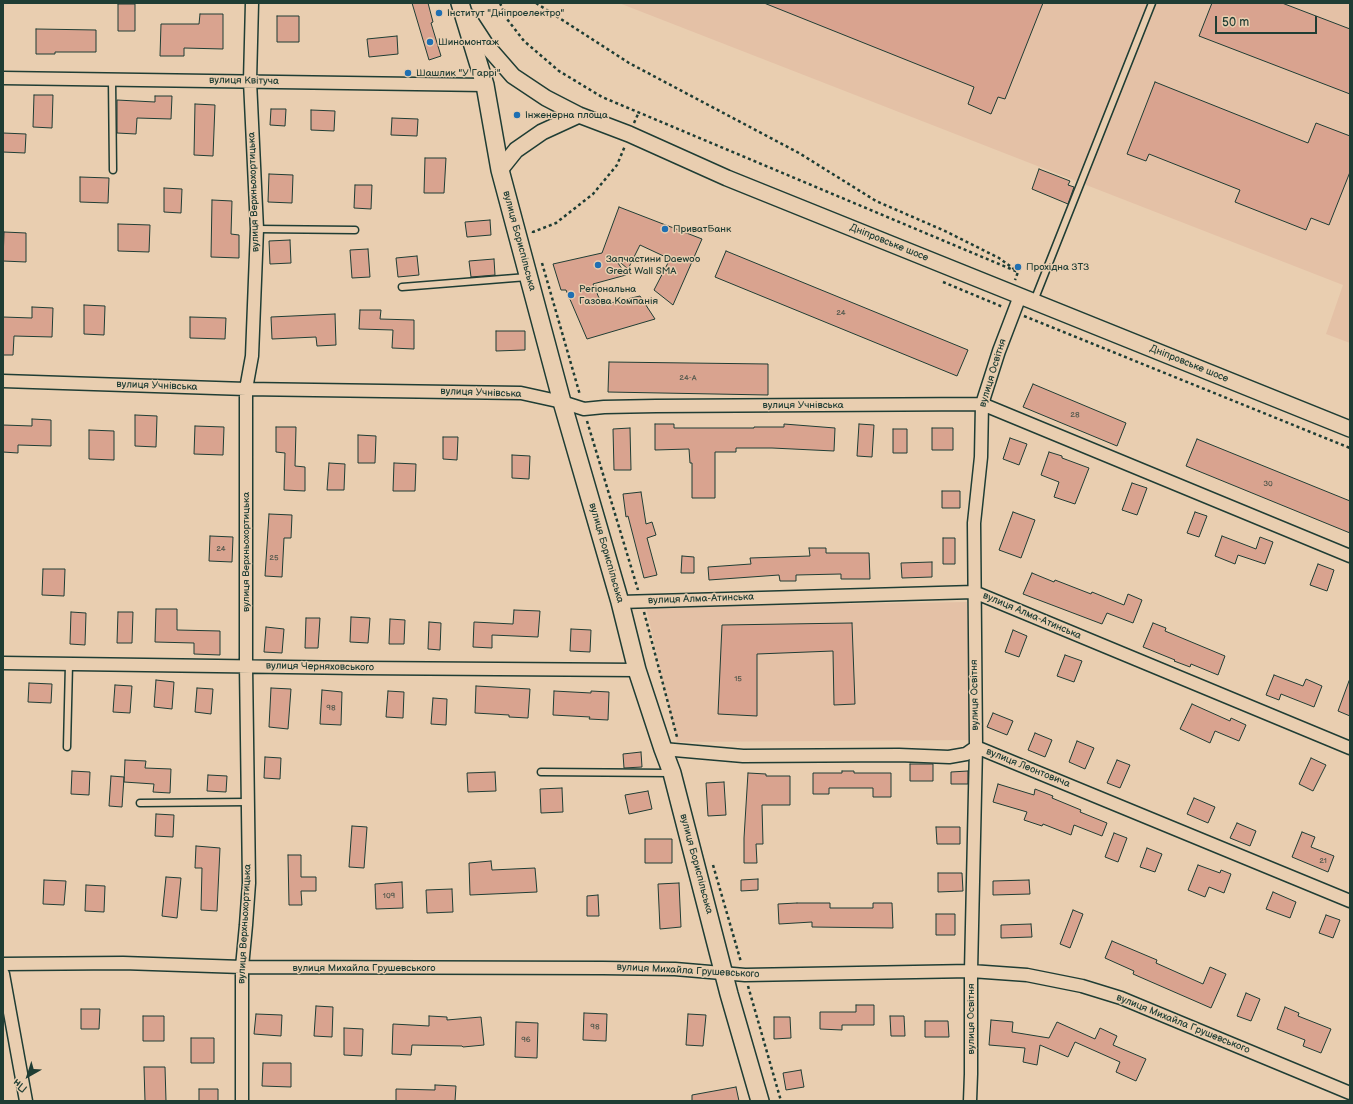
<!DOCTYPE html>
<meta charset="utf-8">
<style>
body{margin:0}
#map{position:relative;width:1353px;height:1104px;overflow:hidden;background:#e9ceb0;font-family:"Balsamiq Sans",sans-serif}
canvas{display:block}
.frame{position:absolute;inset:0;border:4px solid #1f3d34;pointer-events:none}
.north{position:absolute;left:8px;top:1056px;width:40px;height:40px;-webkit-text-stroke:3px #e9ceb0;paint-order:stroke;rotate:219deg;font-size:11px;font-weight:700;line-height:16px;text-align:center;color:#1f3d34}
.north::after{content:'';display:block;margin:auto;width:14px;height:18px;background:#1f3d34;clip-path:polygon(50% 0,100% 100%,50% 72%,0 100%)}
.scale{position:absolute;left:1215px;top:16px;width:102px;height:18px;box-sizing:border-box;border:2px solid #1f3d34;border-top:0;padding-left:5px;font-size:12px;line-height:14px;white-space:nowrap;color:#1f3d34;-webkit-text-stroke:3px #e9ceb0;paint-order:stroke}
</style>
<div id="map">
<canvas width="1353" height="1104"></canvas>
<div class="frame"></div>
<div class="north">Пн</div>
<div class="scale">50 m</div>
</div>
<script>
const context = document.querySelector('canvas').getContext('2d');
context.lineJoin = 'round';
function paint(path, color) {
  context.fillStyle = color;
  context.fill(path, 'evenodd');
}
function poly(rows) {
  const path = new Path2D();
  for (const r of rows) {
    path.moveTo(r[0], r[1]);
    for (let i = 2; i < r.length; i += 2) path.lineTo(r[i], r[i + 1]);
  }
  return path;
}
function strokePath(path, color, width, dash) {
  context.strokeStyle = color;
  context.lineWidth = width;
  context.lineCap = dash ? 'butt' : 'round';
  context.setLineDash(dash || []);
  context.stroke(path);
}
function write(font, color, halo, rows, align = 'center') {
  context.font = font + ' "Balsamiq Sans",sans-serif';
  context.lineWidth = 3;
  context.setLineDash([]);
  context.textBaseline = 'middle';
  context.strokeStyle = halo;
  context.fillStyle = color;
  for (const [text, x, y, turn = 0] of rows) {
    context.save();
    context.translate(x, y);
    context.rotate((+turn || 0) * Math.PI / 180);
    context.textAlign = isNaN(turn) ? turn : align;
    if (halo) context.strokeText(text, 0, 0);
    context.fillText(text, 0, 0);
    context.restore();
  }
}
const built = poly([
 [619,3,1350,3,1350,343,1326,334,1343,285],
 [967,602,971,740,677,742,646,607]
]);
const building = poly([
 [412,3,428,3,433,22,431,23,441,56,429,60,412,3],
 [764,3,1043,3,1005,99,998,97,991,114,968,104,974,87,764,3],
 [1212,3,1282,3,1350,29,1350,94,1199,36,1212,3],
 [118,4,135,4,135,31,118,31,118,4],
 [200,14,223,14,223,49,184,48,184,56,160,56,161,24,199,24,200,14],
 [277,16,299,16,299,42,277,42,277,16],
 [36,29,96,30,96,52,55,52,55,54,36,54,36,29],
 [397,36,398,54,369,57,367,39,397,36],
 [1155,82,1308,143,1316,123,1350,136,1350,172,1329,225,1311,218,1306,230,1235,202,1240,190,1149,154,1146,161,1127,154,1155,82],
 [34,95,53,95,52,128,33,127,34,95],
 [155,96,172,96,171,119,137,118,136,134,117,133,117,100,155,102,155,96],
 [195,104,215,105,213,156,194,155,195,104],
 [271,109,286,109,285,126,270,125,271,109],
 [311,110,335,111,334,131,311,130,311,110],
 [392,118,418,119,417,136,391,135,392,118],
 [3,133,26,134,25,153,3,152,3,133],
 [425,158,446,158,444,193,424,193,425,158],
 [1039,169,1070,181,1068,185,1074,187,1068,204,1032,189,1039,169],
 [269,174,293,175,292,203,268,202,269,174],
 [80,177,109,178,108,203,80,202,80,177],
 [355,185,372,185,371,209,354,208,355,185],
 [164,188,182,189,181,213,164,212,164,188],
 [212,200,232,201,231,234,239,235,239,258,211,257,212,200],
 [619,207,702,239,673,305,654,290,670,259,640,245,628,269,614,257,626,275,593,284,602,305,640,296,655,319,587,339,566,290,561,290,553,264,602,253,619,207],
 [490,220,491,235,467,237,465,222,490,220],
 [118,224,150,225,149,252,118,251,118,224],
 [4,232,26,233,26,262,3,261,4,232],
 [290,240,291,263,270,264,269,241,290,240],
 [368,249,370,277,352,278,350,250,368,249],
 [726,251,968,350,957,376,715,277,726,251],
 [417,256,419,275,398,277,396,258,417,256],
 [494,259,495,275,471,277,469,261,494,259],
 [84,305,105,306,104,335,84,334,84,305],
 [32,307,53,308,52,337,14,336,13,355,3,355,3,317,32,318,32,307],
 [360,310,381,310,380,319,414,320,414,349,392,348,393,330,359,329,360,310],
 [335,314,336,345,317,346,316,337,272,339,271,317,335,314],
 [190,317,226,318,225,339,190,338,190,317],
 [496,331,525,331,525,350,496,351,496,331],
 [609,362,768,364,768,395,608,392,609,362],
 [1033,384,1126,423,1117,446,1023,407,1033,384],
 [135,415,157,416,156,447,135,446,135,415],
 [32,419,51,420,51,446,18,445,18,453,3,452,3,425,32,426,32,419],
 [655,424,674,424,674,428,754,428,754,427,784,427,784,424,835,428,834,451,772,448,736,448,736,452,715,452,715,498,692,498,692,463,690,463,689,449,655,450,655,424],
 [859,424,874,425,872,457,857,456,859,424],
 [195,426,224,427,223,455,194,454,195,426],
 [276,427,296,427,295,466,305,467,305,491,284,490,285,453,276,452,276,427],
 [630,428,631,470,614,470,613,429,630,428],
 [932,428,953,428,953,450,932,450,932,428],
 [893,429,907,429,907,453,893,453,893,429],
 [89,430,114,431,114,460,89,459,89,430],
 [358,435,376,436,375,463,358,463,358,435],
 [443,437,458,437,457,460,443,459,443,437],
 [1010,438,1027,444,1019,465,1003,459,1010,438],
 [1197,439,1350,501,1350,533,1186,466,1197,439],
 [1049,452,1062,456,1062,458,1089,468,1075,504,1054,497,1059,482,1041,475,1049,452],
 [512,455,530,456,529,479,512,478,512,455],
 [329,463,345,464,344,490,327,490,329,463],
 [394,463,416,464,415,491,393,491,394,463],
 [1132,483,1147,488,1137,515,1122,510,1132,483],
 [942,491,960,491,960,508,942,508,942,491],
 [641,492,646,524,652,522,656,535,647,538,657,575,644,578,628,516,626,517,623,494,641,492],
 [1013,512,1035,520,1021,558,999,550,1013,512],
 [1195,512,1207,516,1199,537,1187,533,1195,512],
 [269,514,292,515,291,538,284,538,282,577,265,576,269,514],
 [210,536,233,537,232,562,209,561,210,536],
 [1222,536,1256,549,1260,537,1273,542,1265,564,1238,555,1235,564,1215,556,1222,536],
 [943,538,955,538,955,564,943,564,943,538],
 [809,548,826,548,826,553,869,553,870,579,841,579,841,574,796,575,796,581,780,581,779,575,709,580,708,567,751,564,750,558,810,556,809,548],
 [682,556,694,557,694,573,681,573,682,556],
 [932,562,932,577,902,578,901,563,932,562],
 [1318,564,1334,570,1327,591,1310,585,1318,564],
 [43,569,65,569,64,596,42,595,43,569],
 [1032,573,1054,582,1055,580,1091,594,1092,592,1124,605,1128,594,1142,600,1133,623,1107,613,1102,624,1023,594,1032,573],
 [156,609,177,609,177,630,220,631,220,655,194,654,194,643,155,642,156,609],
 [514,610,540,611,538,637,492,635,492,648,473,647,474,622,513,624,514,610],
 [71,612,86,613,85,645,70,644,71,612],
 [118,612,133,612,132,643,117,643,118,612],
 [351,617,370,618,368,643,350,642,351,617],
 [306,618,320,618,318,648,305,648,306,618],
 [390,619,405,620,404,644,389,644,390,619],
 [429,622,441,623,440,650,428,649,429,622],
 [852,623,855,704,834,705,833,651,757,654,757,716,718,714,722,625,852,623],
 [1153,623,1166,628,1165,631,1225,656,1218,675,1191,664,1190,667,1174,661,1175,660,1143,647,1153,623],
 [266,627,284,629,282,653,264,652,266,627],
 [571,629,591,630,590,652,570,651,571,629],
 [1013,630,1027,636,1019,657,1005,652,1013,630],
 [1065,655,1082,661,1074,682,1057,676,1065,655],
 [1274,675,1303,686,1306,679,1322,686,1314,707,1281,694,1279,700,1266,695,1274,675],
 [156,680,174,682,172,709,154,707,156,680],
 [1349,681,1350,681,1350,716,1338,711,1349,681],
 [29,683,52,684,51,703,28,702,29,683],
 [115,685,132,686,130,713,113,712,115,685],
 [476,686,530,689,528,718,509,717,509,715,475,713,476,686],
 [197,688,213,689,211,714,195,712,197,688],
 [271,688,291,689,288,729,269,727,271,688],
 [322,690,342,692,341,725,320,724,322,690],
 [388,691,404,692,403,718,386,717,388,691],
 [554,691,591,693,591,691,609,692,608,720,589,719,590,717,553,715,554,691],
 [433,698,447,699,446,725,431,724,433,698],
 [1192,704,1230,721,1231,718,1246,725,1239,741,1215,731,1210,743,1180,729,1192,704],
 [993,713,1013,721,1007,735,987,727,993,713],
 [1035,733,1052,740,1045,757,1028,750,1035,733],
 [1077,741,1094,748,1085,769,1069,762,1077,741],
 [641,752,642,767,624,768,623,754,641,752],
 [265,757,281,758,280,779,264,778,265,757],
 [1311,758,1326,765,1313,791,1299,784,1311,758],
 [125,760,146,761,145,768,171,769,170,793,153,792,154,784,124,782,125,760],
 [1117,760,1130,765,1120,788,1107,783,1117,760],
 [910,764,933,764,933,781,910,781,910,764],
 [72,771,90,772,89,795,71,794,72,771],
 [842,771,854,771,854,773,891,773,891,797,873,797,873,788,829,788,829,794,813,794,813,773,842,773,842,771],
 [968,771,968,784,951,784,951,772,968,771],
 [495,772,496,791,468,792,467,773,495,772],
 [748,773,766,774,766,776,790,776,790,805,762,805,763,844,756,844,757,863,744,863,744,838,748,773],
 [208,775,227,776,226,792,207,791,208,775],
 [111,776,124,777,122,807,109,806,111,776],
 [724,782,726,815,708,816,706,783,724,782],
 [998,784,1034,795,1035,789,1053,796,1052,798,1081,810,1080,812,1107,823,1102,836,1074,825,1071,835,1043,824,1042,826,1024,820,1027,812,993,802,998,784],
 [562,788,563,812,541,813,540,789,562,788],
 [648,791,652,809,629,814,625,795,648,791],
 [1194,798,1215,807,1208,823,1187,814,1194,798],
 [156,814,174,815,173,837,155,836,156,814],
 [1237,823,1256,831,1250,846,1230,838,1237,823],
 [352,826,367,827,364,868,349,867,352,826],
 [936,827,960,827,960,844,937,844,936,827],
 [1302,832,1315,837,1311,847,1334,856,1328,872,1292,857,1302,832],
 [1114,833,1127,838,1118,862,1105,857,1114,833],
 [645,839,672,839,672,863,645,863,645,839],
 [196,846,220,848,217,911,201,910,202,868,195,868,196,846],
 [1147,848,1162,854,1155,872,1140,867,1147,848],
 [288,855,301,855,301,877,316,877,316,891,301,891,302,905,289,905,288,855],
 [491,861,492,870,535,868,537,892,470,895,469,863,491,861],
 [1198,865,1220,873,1221,870,1231,874,1224,893,1209,887,1205,897,1188,890,1198,865],
 [938,873,962,873,963,891,938,892,938,873],
 [166,877,181,878,177,918,162,916,166,877],
 [758,879,758,890,741,891,741,880,758,879],
 [44,880,66,881,64,905,43,904,44,880],
 [1029,880,1030,894,993,895,993,881,1029,880],
 [402,882,403,908,376,909,375,884,402,882],
 [679,883,681,927,660,929,658,884,679,883],
 [86,885,105,886,104,912,85,911,86,885],
 [452,889,453,912,427,913,426,890,452,889],
 [1273,892,1296,902,1290,918,1266,909,1273,892],
 [598,895,599,916,587,916,587,896,598,895],
 [797,903,830,903,830,908,873,908,873,903,892,903,893,928,812,927,812,922,779,924,778,904,797,903],
 [1073,910,1083,914,1070,948,1060,944,1073,910],
 [936,914,955,914,955,935,936,935,936,914],
 [1326,915,1340,920,1333,938,1319,933,1326,915],
 [1031,924,1032,937,1001,938,1001,925,1031,924],
 [1112,941,1157,960,1156,963,1203,984,1210,967,1226,974,1211,1008,1133,974,1134,971,1105,958,1112,941],
 [1246,993,1260,999,1251,1021,1237,1016,1246,993],
 [856,1005,874,1005,874,1025,842,1025,842,1030,820,1029,820,1012,856,1012,856,1005],
 [316,1006,333,1007,332,1037,314,1036,316,1006],
 [1285,1007,1299,1013,1298,1016,1331,1029,1321,1053,1303,1046,1305,1040,1277,1029,1285,1007],
 [81,1009,100,1009,99,1029,81,1029,81,1009],
 [584,1013,607,1014,606,1041,583,1040,584,1013],
 [256,1014,282,1015,281,1036,254,1034,256,1014],
 [688,1014,706,1015,703,1046,686,1045,688,1014],
 [143,1016,164,1016,164,1041,143,1041,143,1016],
 [429,1016,447,1017,447,1020,481,1017,484,1045,463,1047,462,1046,412,1045,411,1055,392,1054,393,1024,429,1026,429,1016],
 [890,1016,904,1016,905,1036,891,1036,890,1016],
 [774,1017,790,1017,791,1038,774,1039,774,1017],
 [991,1020,1013,1022,1012,1032,1049,1038,1057,1022,1095,1039,1100,1028,1117,1036,1113,1045,1146,1059,1136,1081,1116,1072,1120,1062,1075,1042,1068,1057,1040,1045,1037,1065,1023,1062,1025,1048,989,1045,991,1020],
 [925,1021,948,1021,949,1037,925,1037,925,1021],
 [516,1022,538,1023,537,1058,515,1057,516,1022],
 [344,1028,363,1029,362,1056,344,1055,344,1028],
 [191,1038,214,1038,214,1063,191,1063,191,1038],
 [263,1063,291,1063,291,1087,262,1086,263,1063],
 [144,1067,165,1067,166,1101,145,1101,144,1067],
 [801,1070,804,1087,786,1090,783,1073,801,1070],
 [435,1085,456,1086,455,1101,396,1101,396,1089,435,1090,435,1085],
 [736,1087,739,1101,692,1101,692,1095,736,1087],
 [199,1089,218,1089,218,1101,199,1101,199,1089]
]);
const path = poly([
 [500,3,507,19,524,41,559,71,602,97,1018,272,1015,280],
 [536,3,629,63,799,153,876,201,945,231,999,258,1014,269],
 [634,123,639,112],
 [533,233,533,232,556,223,593,194,617,165,625,146],
 [542,263,580,395],
 [943,282,1003,307],
 [1024,316,1350,448],
 [587,421,638,590],
 [644,612,677,737],
 [713,865,741,962],
 [748,986,781,1101]
]);
const service = poly([
 [112,80,113,170],
 [257,229,355,230],
 [402,287,527,277],
 [1034,301,1152,3],
 [67,747,69,664],
 [541,772,670,773],
 [140,803,248,802]
]);
const minor = poly([
 [3,78,485,85],
 [3,381,246,389,521,393,562,402,584,409,604,407,656,406,982,404,1350,556],
 [620,602,974,592,1350,748],
 [3,663,359,668,637,670],
 [663,749,743,756,899,755,949,757,966,754,976,747,1350,901],
 [3,964,123,963,242,967,603,968,675,969,745,975,971,971,1027,975,1082,986,1121,998,1350,1093],
 [3,974,26,1101],
 [242,1101,242,967,246,925,249,883,246,666,246,389,252,356,257,229,250,81,252,3],
 [970,1101,971,1074,971,971,976,747,974,523,981,457,982,404,999,351,1020,296]
]);
const tertiary = poly([
 [467,16,486,45,513,76,546,98,579,115,629,134,727,178,1350,429],
 [500,170,516,150,542,132,579,115]
]);
const secondary = poly([
 [460,3,485,85,500,170,562,402,620,602,637,670,663,749,672,773,729,994,760,1101]
]);
const markers = [
 [439,13,4,"#1f6fb2"],
 [430,42,4,"#1f6fb2"],
 [408,73,4,"#1f6fb2"],
 [517,115,4,"#1f6fb2"],
 [665,229,4,"#1f6fb2"],
 [598,265,4,"#1f6fb2"],
 [1018,267,4,"#1f6fb2"],
 [571,295,4,"#1f6fb2"]
];
const numberNames = [
 ["24",841,313],
 ["24-А",688,378],
 ["28",1075,415],
 ["30",1268,484],
 ["24",221,549],
 ["25",274,558],
 ["15",738,679],
 ["98",331,708],
 ["21",1323,861],
 ["109",389,896],
 ["98",595,1027],
 ["96",526,1040]
];
const poiNames = [
 ["Інститут \"Дніпроелектро\"",447,13],
 ["Шиномонтаж",438,42],
 ["Шашлик \"У Гаррі\"",416,73],
 ["Інженерна площа",525,115],
 ["ПриватБанк",673,229],
 ["Запчастини Daewoo",606,259],
 ["Great Wall SMA",606,271],
 ["Прохідна ЗТЗ",1026,267],
 ["Регіональна",579,289],
 ["Газова Компанія",579,301]
];
const streetNames = [
 ["вулиця Квітуча",244,81,1],
 ["вулиця Верхньохортицька",254,192,-92],
 ["вулиця Бориспільська",519,241,75],
 ["Дніпровське шосе",889,243,22],
 ["Дніпровське шосе",1189,364,22],
 ["вулиця Освітня",993,373,-73],
 ["вулиця Учнівська",157,386,2],
 ["вулиця Учнівська",481,393,2],
 ["вулиця Учнівська",803,405],
 ["вулиця Верхньохортицька",246,552,-90],
 ["вулиця Бориспільська",606,553,74],
 ["вулиця Алма-Атинська",701,599,-2],
 ["вулиця Алма-Атинська",1032,616,23],
 ["вулиця Черняховського",320,667,1],
 ["вулиця Освітня",975,695,-91],
 ["вулиця Леонтовича",1028,768,22],
 ["вулиця Бориспільська",696,864,75],
 ["вулиця Верхньохортицька",245,924,-87],
 ["вулиця Михайла Грушевського",364,968],
 ["вулиця Михайла Грушевського",688,971,3],
 ["вулиця Освітня",971,1019,-90],
 ["вулиця Михайла Грушевського",1183,1024,22]
];
paint(built, '#e4c1a6');
paint(building, '#d9a38f');
strokePath(building, '#1f3d34', 1);
strokePath(service, '#1f3d34', 9);
strokePath(minor, '#1f3d34', 15);
strokePath(tertiary, '#1f3d34', 18);
strokePath(secondary, '#1f3d34', 20);
strokePath(path, '#1f3d34', 2.5, [3, 3]);
strokePath(service, '#e9ceb0', 6);
strokePath(minor, '#e9ceb0', 12);
strokePath(tertiary, '#e9ceb0', 15);
strokePath(secondary, '#e9ceb0', 17);
for (const [x, y, r, color] of markers) {
  const dot = new Path2D();
  dot.arc(x, y, r, 0, 2 * Math.PI);
  context.fillStyle = color;
  context.fill(dot);
  strokePath(dot, '#e9ceb0', 1.5);
}
write('8px', '#4e564b', null, numberNames);
write('10px', '#1f3d34', '#e9ceb0', poiNames, 'left');
write('10px', '#1f3d34', '#e9ceb0', streetNames);
</script>
